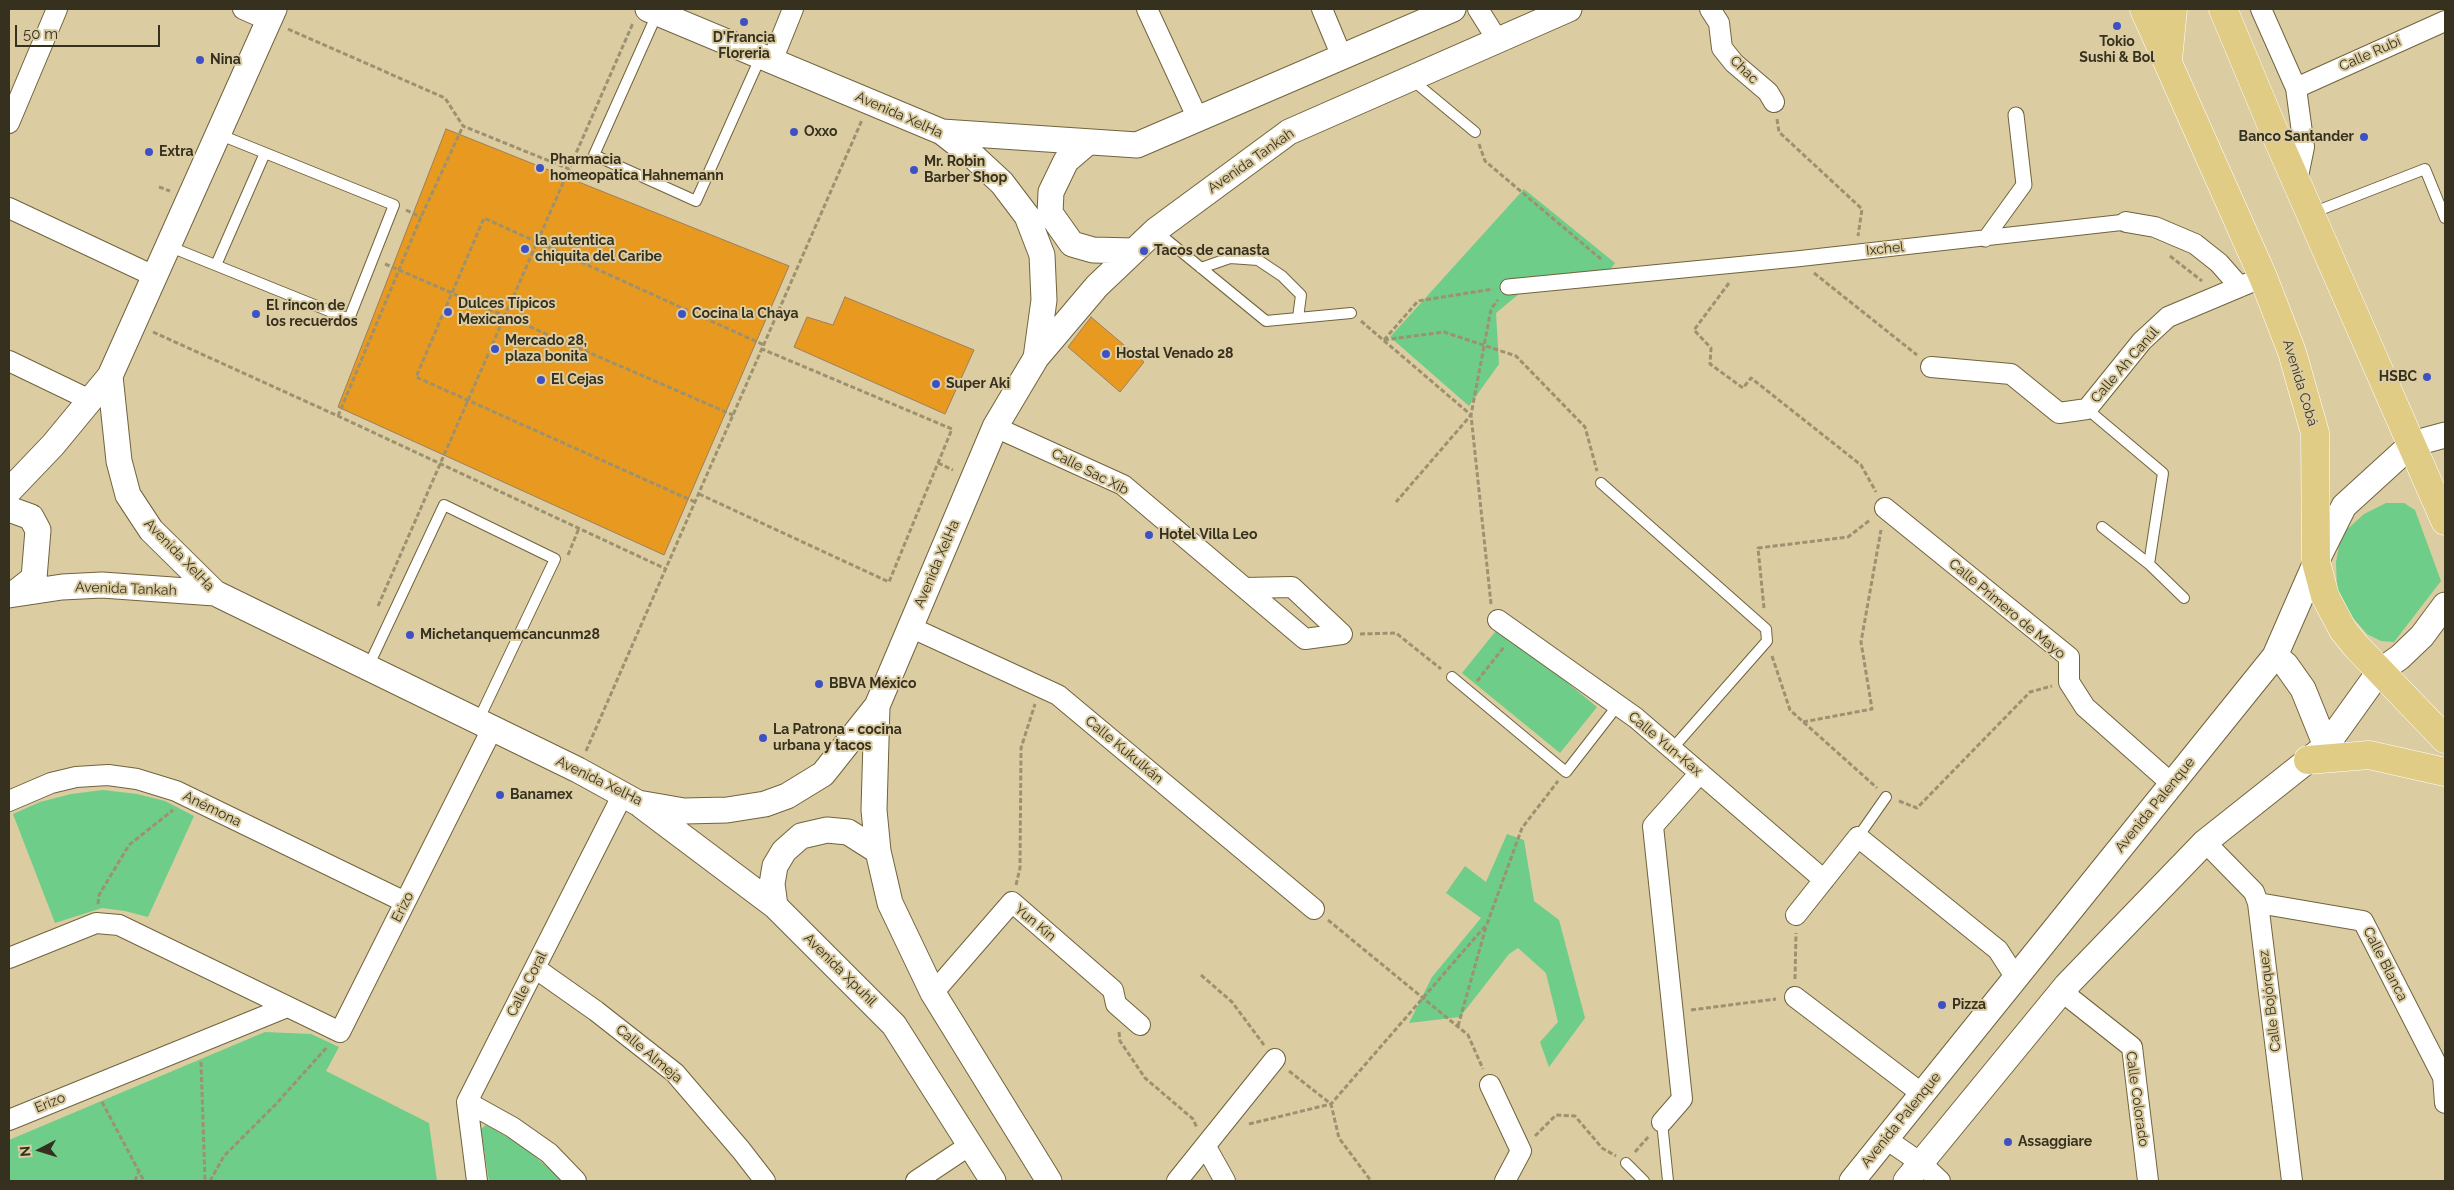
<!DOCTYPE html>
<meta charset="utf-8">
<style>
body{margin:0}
#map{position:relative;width:2454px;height:1190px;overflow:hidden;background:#dbcca2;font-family:Raleway,sans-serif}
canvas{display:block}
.frame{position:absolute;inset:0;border:10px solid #36301f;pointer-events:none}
.north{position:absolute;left:15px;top:1125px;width:50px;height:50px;-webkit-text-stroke:4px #dbcca2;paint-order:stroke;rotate:265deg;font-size:14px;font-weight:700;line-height:20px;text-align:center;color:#36301f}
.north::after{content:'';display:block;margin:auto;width:18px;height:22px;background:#36301f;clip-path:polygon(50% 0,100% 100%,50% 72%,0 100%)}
.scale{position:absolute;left:15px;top:25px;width:145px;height:22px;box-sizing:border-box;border:2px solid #36301f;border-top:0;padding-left:6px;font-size:15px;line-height:18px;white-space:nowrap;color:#36301f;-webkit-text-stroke:4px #dbcca2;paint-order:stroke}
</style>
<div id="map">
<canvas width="2454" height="1190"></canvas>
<div class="frame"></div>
<div class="north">N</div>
<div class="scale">50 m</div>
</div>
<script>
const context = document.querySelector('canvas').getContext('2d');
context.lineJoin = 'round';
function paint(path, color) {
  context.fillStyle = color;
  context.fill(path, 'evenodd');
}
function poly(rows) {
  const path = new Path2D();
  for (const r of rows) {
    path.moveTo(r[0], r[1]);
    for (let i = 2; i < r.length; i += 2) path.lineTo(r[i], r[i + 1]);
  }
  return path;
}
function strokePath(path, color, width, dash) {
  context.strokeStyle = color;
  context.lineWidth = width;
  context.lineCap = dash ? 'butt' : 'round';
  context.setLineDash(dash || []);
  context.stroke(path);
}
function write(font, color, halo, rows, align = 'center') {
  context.font = font + ' Raleway,sans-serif';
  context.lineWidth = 4;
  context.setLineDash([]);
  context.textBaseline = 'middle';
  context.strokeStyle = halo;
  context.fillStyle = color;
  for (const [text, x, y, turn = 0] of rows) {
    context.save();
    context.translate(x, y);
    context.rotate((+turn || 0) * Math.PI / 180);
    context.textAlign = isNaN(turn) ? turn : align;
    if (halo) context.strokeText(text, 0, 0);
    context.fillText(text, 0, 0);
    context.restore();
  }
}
const green = poly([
 [1524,189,1615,263,1598,286,1520,293,1496,313,1499,364,1469,406,1390,337],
 [2386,503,2404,503,2415,510,2441,581,2394,642,2381,641,2367,634,2347,611,2337,590,2336,562,2341,535,2364,514],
 [1499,627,1597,707,1560,753,1462,673],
 [103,790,137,794,165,801,194,816,148,917,125,911,102,908,55,923,13,814,40,802,71,794],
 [1507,834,1524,840,1534,901,1559,920,1585,1018,1549,1067,1540,1042,1558,1022,1546,973,1518,948,1509,954,1460,1017,1409,1023,1432,977,1481,918,1446,893,1465,866,1486,882],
 [265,1032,311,1034,339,1047,326,1071,429,1123,437,1181,9,1181,9,1140],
 [486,1125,521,1145,564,1181,489,1181,481,1129]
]);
const building = poly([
 [446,129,789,266,664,555,338,407,446,129],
 [845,297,974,350,945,414,794,347,807,317,833,325,845,297],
 [1091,317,1144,362,1120,392,1068,347,1091,317]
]);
const path = poly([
 [288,29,445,98,463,126,569,169],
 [1777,119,1779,132,1862,209,1858,236],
 [1479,144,1485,161,1602,260],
 [159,187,170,191],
 [406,210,421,217],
 [2170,256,2202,281],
 [385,264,733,415],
 [1814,273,1917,355],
 [1729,283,1694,330,1711,348,1710,364,1743,388,1751,378,1861,465,1876,492],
 [1361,321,1471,415,1396,502],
 [153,332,338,416,666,569],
 [1384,340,1444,332,1516,356,1585,427,1597,471],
 [1384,340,1418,301,1493,289],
 [338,416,421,217,463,126],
 [938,463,953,470],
 [699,494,889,582,952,429,762,349],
 [695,502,416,377,484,218,764,345],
 [568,555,579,528],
 [1491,604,1471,415,1491,309,1498,300],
 [378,606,633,23],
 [1764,608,1758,548,1848,537,1870,520],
 [1360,634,1396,633,1441,669],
 [1772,656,1790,710,1877,788],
 [1477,681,1504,647],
 [1803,722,1872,709,1861,642,1881,530],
 [586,751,862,120],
 [1899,801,1917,808,2030,692,2052,686],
 [1016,885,1020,868,1021,748,1035,704],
 [98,904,99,895,129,845,173,810],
 [1328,920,1468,1035,1483,1069],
 [1201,975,1232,1002,1264,1045],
 [1795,979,1796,933],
 [1691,1010,1776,999],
 [1458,1026,1486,927],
 [1119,1032,1120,1041,1145,1078,1193,1119,1197,1128],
 [201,1062,205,1181],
 [1289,1071,1331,1104,1339,1138,1371,1181],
 [102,1102,144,1181],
 [1249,1124,1331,1104,1487,924,1522,828,1558,781],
 [1535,1136,1556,1115,1575,1116,1602,1148,1616,1156],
 [1635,1152,1649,1136],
 [135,1181,138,1173],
 [210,1181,224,1156,276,1104,328,1046]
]);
const service = poly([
 [657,14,594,155,696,201,761,56],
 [1411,79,1475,132],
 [2312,213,2425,169,2445,218],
 [1156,231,1266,321,1351,313],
 [168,246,349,319,394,205,218,134],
 [216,265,265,153],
 [1201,268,1230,258,1258,260,1282,276,1301,295,1298,318],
 [2087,409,2163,473,2149,564,2184,598],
 [1601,483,1766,629,1767,641,1672,749],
 [2102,527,2149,564],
 [368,667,444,505,555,559,478,721],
 [1452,677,1566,772,1618,705],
 [1858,837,1886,797],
 [1662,1122,1668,1181],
 [1626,1163,1644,1181]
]);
const pedestrian = poly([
 [1985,239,2024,185,2016,115],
 [1508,287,1796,259,2126,222]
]);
const minor = poly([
 [243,9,268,20],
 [1147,9,1198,119],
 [1322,9,1342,57],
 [1478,9,1498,41],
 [1710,9,1719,23,1722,48,1734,63,1768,92,1774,102],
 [2261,9,2296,88,2304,147,2297,181],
 [772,61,793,9],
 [2296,88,2445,21],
 [9,123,57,9],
 [9,208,154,276],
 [2126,222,2155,227,2195,244,2219,263,2240,287],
 [9,361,90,400],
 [1931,367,2011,374,2059,413,2087,409,2142,341,2168,317,2263,277],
 [995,427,1123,485,1305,639,1342,634,1292,587,1245,588],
 [1885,508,2069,657,2069,682,2085,707,2172,784],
 [1498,620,1636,718,1824,880],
 [910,627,1058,695,1314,909],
 [9,801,51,783,76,777,108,775,137,779,176,791,405,902],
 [2205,842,2254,892,2258,903,2292,1181],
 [2258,903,2363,921,2445,1081],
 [1796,915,1858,837,1998,950,2016,978],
 [9,958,96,923,119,925,340,1032,492,729],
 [535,968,596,1011,675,1073,741,1150,765,1181],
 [2066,986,2070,998,2132,1047,2148,1181],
 [933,993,1012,902,1113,990,1116,1004,1140,1025],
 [1795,997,1921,1093],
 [2443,1075,2445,1103],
 [1490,1085,1521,1151,1505,1181],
 [467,1102,512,1127,549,1153,576,1181],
 [9,1120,287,1007],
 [1662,1122,1682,1099,1653,826,1700,773],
 [1886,1139,1921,1163,1940,1181],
 [1206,1147,1225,1181],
 [477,1181,467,1102,623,794],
 [916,1181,970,1145],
 [1177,1181,1275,1059]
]);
const tertiary = poly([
 [274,9,110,376,119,461,128,495,151,530,215,593,578,770,638,803,684,811,727,810,765,804,787,796,823,774,877,706,995,427,1036,358,1044,300,1042,255,1027,216,1002,183,974,157,942,132,648,9],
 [942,132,1137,145,1453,9],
 [1087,143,1066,161,1051,192,1050,213,1072,244,1093,250,1133,251],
 [1036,358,1097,286,1156,230,1289,132,1569,9],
 [9,491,53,445,110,376],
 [9,509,31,517,38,530,34,578,15,593],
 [9,595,62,587,102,585,215,593],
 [2275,656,2286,665,2303,689,2326,746],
 [877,706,874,810,878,851,890,903,933,993,1049,1181],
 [642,806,775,906,894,1025,993,1181],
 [775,906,772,884,775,866,784,851,801,836,827,830,848,832,878,851],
 [1852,1181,2275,656,2316,562,2344,506,2412,444,2445,435],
 [1906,1181,2066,986,2205,842,2326,746,2379,672,2400,657,2422,636,2445,605]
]);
const primary = poly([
 [2144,9,2263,277,2292,352,2315,433,2316,562,2325,596,2343,630,2356,646,2445,739],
 [2223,9,2271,124,2445,521],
 [2168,60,2173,9],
 [2308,760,2369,755,2445,772]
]);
const markers = [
 [744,22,5,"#3e51c4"],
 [2117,26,5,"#3e51c4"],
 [200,60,5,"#3e51c4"],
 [794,132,5,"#3e51c4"],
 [2364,137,5,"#3e51c4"],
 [149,152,5,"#3e51c4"],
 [540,168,5,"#3e51c4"],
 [914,170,5,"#3e51c4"],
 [525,249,5,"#3e51c4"],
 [1144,251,5,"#3e51c4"],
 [448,312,5,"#3e51c4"],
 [256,314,5,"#3e51c4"],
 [682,314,5,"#3e51c4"],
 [495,349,5,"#3e51c4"],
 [1106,354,5,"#3e51c4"],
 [2427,377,5,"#3e51c4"],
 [541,380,5,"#3e51c4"],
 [936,384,5,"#3e51c4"],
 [1149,535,5,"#3e51c4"],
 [410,635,5,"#3e51c4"],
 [819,684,5,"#3e51c4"],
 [763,738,5,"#3e51c4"],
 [500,795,5,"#3e51c4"],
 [1942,1005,5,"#3e51c4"],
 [2008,1142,5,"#3e51c4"]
];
const poiNames = [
 ["D'Francia",744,38,"center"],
 ["Floreria",744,54,"center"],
 ["Tokio",2117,42,"center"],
 ["Sushi & Bol",2117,58,"center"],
 ["Nina",210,60],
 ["Oxxo",804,132],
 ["Banco Santander",2354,137,"right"],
 ["Extra",159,152],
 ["Pharmacia",550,160],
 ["homeopatica Hahnemann",550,176],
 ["Mr. Robin",924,162],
 ["Barber Shop",924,178],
 ["la autentica",535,241],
 ["chiquita del Caribe",535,257],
 ["Tacos de canasta",1154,251],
 ["Dulces Típicos",458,304],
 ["Mexicanos",458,320],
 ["El rincon de",266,306],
 ["los recuerdos",266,322],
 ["Cocina la Chaya",692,314],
 ["Mercado 28,",505,341],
 ["plaza bonita",505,357],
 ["Hostal Venado 28",1116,354],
 ["HSBC",2417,377,"right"],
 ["El Cejas",551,380],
 ["Super Aki",946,384],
 ["Hotel Villa Leo",1159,535],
 ["Michetanquemcancunm28",420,635],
 ["BBVA México",829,684],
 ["La Patrona - cocina",773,730],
 ["urbana y tacos",773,746],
 ["Banamex",510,795],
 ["Pizza",1952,1005],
 ["Assaggiare",2018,1142]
];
const streetNames = [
 ["Calle Rubí",2370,54,-24],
 ["Chac",1744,70,44],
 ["Avenida XelHa",899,115,24],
 ["Avenida Tankah",1251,161,-35],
 ["Ixchel",1885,249,-6],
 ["Calle Ah Canúl",2125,365,-49],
 ["Avenida Cobá",2300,383,73],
 ["Calle Sac Xib",1090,472,27],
 ["Avenida XelHa",179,555,46],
 ["Avenida XelHa",937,564,-67],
 ["Avenida Tankah",126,589,2],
 ["Calle Primero de Mayo",2007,609,40],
 ["Calle Yun-Kax",1665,744,40],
 ["Calle Kukulkán",1124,750,40],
 ["Avenida XelHa",599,781,26],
 ["Avenida Palenque",2155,805,-51],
 ["Anémona",212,809,26],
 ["Erizo",403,907,-63],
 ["Yun Kin",1035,923,40],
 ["Calle Blanca",2385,964,63],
 ["Avenida Xpuhil",840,970,45],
 ["Calle Coral",527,984,-63],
 ["Calle Bojórquez",2270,1001,-97],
 ["Calle Almeja",649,1054,40],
 ["Calle Colorado",2137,1099,82],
 ["Erizo",50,1103,-22],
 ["Avenida Palenque",1901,1120,-51]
];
paint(green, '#6ecd89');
paint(building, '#e89a20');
strokePath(building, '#9b7f5d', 1);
strokePath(service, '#71633c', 12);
strokePath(pedestrian, '#71633c', 17);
strokePath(minor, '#71633c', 22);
strokePath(tertiary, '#71633c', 27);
strokePath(primary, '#fff', 29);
strokePath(path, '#9d9170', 3, [5, 2.5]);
strokePath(service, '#fff', 10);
strokePath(pedestrian, '#fff', 15);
strokePath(minor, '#fff', 20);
strokePath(tertiary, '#fff', 25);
strokePath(primary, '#e1cc86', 28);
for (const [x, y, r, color] of markers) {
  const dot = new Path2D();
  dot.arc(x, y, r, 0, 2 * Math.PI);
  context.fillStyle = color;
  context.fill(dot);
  strokePath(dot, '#dbcca2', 2);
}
write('bold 14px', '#36301f', '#dbcca2', poiNames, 'left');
write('14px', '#36301f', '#dbcca2', streetNames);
</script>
